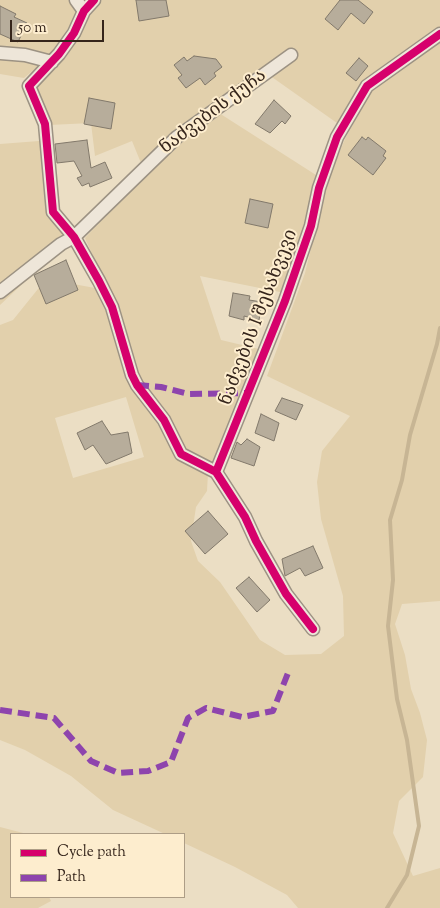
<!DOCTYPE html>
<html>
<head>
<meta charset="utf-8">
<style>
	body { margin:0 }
	#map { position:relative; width:440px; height:908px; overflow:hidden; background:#ebdec4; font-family:"Sorts Mill Goudy",serif }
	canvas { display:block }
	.legend { position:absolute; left:10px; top:833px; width:175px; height:65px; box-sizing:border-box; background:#fdedce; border:1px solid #ad9d86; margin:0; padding:6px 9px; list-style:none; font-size:15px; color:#35251b }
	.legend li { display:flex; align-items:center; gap:10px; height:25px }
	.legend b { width:25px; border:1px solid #ad9d86 }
	.scale { position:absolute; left:10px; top:20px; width:94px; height:22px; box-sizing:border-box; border:2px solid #35251b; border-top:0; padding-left:6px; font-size:15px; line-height:18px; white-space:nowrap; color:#35251b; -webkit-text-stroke:4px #fdedce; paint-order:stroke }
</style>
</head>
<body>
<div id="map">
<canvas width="440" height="908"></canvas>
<ul class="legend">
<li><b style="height:6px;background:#d6006c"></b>Cycle path</li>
<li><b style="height:6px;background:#8e44ad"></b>Path</li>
</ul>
<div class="scale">50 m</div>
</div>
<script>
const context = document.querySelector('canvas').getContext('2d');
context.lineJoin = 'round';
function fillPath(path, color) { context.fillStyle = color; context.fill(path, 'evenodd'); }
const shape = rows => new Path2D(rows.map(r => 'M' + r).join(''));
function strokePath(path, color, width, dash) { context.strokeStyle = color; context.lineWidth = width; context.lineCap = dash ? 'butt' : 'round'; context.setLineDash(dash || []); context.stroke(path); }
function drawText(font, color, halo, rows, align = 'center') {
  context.font = font + ' "Sorts Mill Goudy","Noto Serif Georgian",serif'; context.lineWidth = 4; context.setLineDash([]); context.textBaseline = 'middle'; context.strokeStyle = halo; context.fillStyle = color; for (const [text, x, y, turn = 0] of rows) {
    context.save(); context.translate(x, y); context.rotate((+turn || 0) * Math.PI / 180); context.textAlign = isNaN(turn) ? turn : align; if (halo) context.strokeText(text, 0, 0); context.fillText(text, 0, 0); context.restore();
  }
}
const green = shape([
	[0,0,71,0,79,10,52,55,24,78,0,74],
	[102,0,440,0,440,27,425,41,359,87,337,123,269,75,295,56,292,48,171,137,141,163,132,141,95,156,91,123,49,125,35,88],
	[440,42,440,601,402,604,395,624,405,655,411,689,420,713,427,740,423,777,399,801,393,833,413,876,440,868,440,908,298,908,287,895,235,867,184,843,184,834,165,834,113,810,71,776,25,750,0,740,0,325,13,320,46,279,95,288,108,309,134,387,147,410,162,424,179,458,208,473,207,491,196,507,193,527,191,541,198,561,220,582,260,640,285,655,321,654,344,636,343,596,321,519,317,482,322,451,350,416,267,376,305,273,328,180,345,139,371,91],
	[126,397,144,457,73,478,55,418],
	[219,113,316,175,314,195,288,274,285,293,200,276,221,340,259,349,211,466,182,449,136,377,116,308,85,238,147,171,182,138],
	[39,141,43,152,47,217,68,232,65,244,0,305,0,144],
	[0,827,27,834,11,834,11,897,49,897,51,901,38,908,0,908]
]);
const stream = shape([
	[387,908,407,875,419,826,407,740,397,699,388,626,393,580,390,520,402,480,410,435,437,344,440,328]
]);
const building = shape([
	[136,0,166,0,169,16,139,21,136,0],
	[340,0,358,0,373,12,364,24,351,13,338,30,325,19,340,0],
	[0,6,16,14,14,17,27,23,18,42,0,34,0,6],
	[194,56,216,59,222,67,214,73,216,76,205,85,200,78,186,88,178,78,182,75,174,65,184,57,187,61,194,56],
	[359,58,368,66,356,81,346,73,359,58],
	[89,98,115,103,111,129,84,124,89,98],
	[274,100,291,116,285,124,282,121,270,133,255,124,274,100],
	[362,137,366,140,368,137,386,151,383,156,386,158,373,175,348,155,362,137],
	[87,140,91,168,105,162,112,178,90,187,89,183,82,186,77,178,82,176,74,161,57,163,55,144,87,140],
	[250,199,273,204,268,228,245,223,250,199],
	[66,260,78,290,46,304,34,275,66,260],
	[233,293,250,296,249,300,262,302,259,320,244,316,244,320,229,316,233,293],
	[282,398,303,405,296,420,275,411,282,398],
	[261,414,279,423,274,441,255,433,261,414],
	[102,421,111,435,128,432,132,453,106,464,93,445,85,450,77,433,102,421],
	[247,439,260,447,254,466,231,458,237,442,241,445,247,439],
	[208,511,228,534,205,554,185,531,208,511],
	[313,546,323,568,305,576,300,568,285,576,282,559,313,546],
	[249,577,270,600,257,612,236,588,249,577]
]);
const minor = shape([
	[76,0,84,11],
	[94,0,84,11,74,33,59,54,29,86,45,124,53,212,74,237,99,281,112,307,132,375,137,385,164,420,181,454,216,472],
	[0,53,25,55,52,62],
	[0,292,61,244,74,237,177,137,291,55],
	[313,629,286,594,256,541,245,517,216,472,285,301,311,226,319,188,337,137,367,86,440,34]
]);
const quiet = shape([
	[137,385,161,387,189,394,248,393],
	[0,710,54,718,91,761,118,773,148,771,171,762,188,718,206,708,242,717,273,711,288,673]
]);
const cycleway = shape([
	[94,0,84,11,74,33,59,54,29,86,45,124,53,212,74,237,99,281,112,307,132,375,137,385,164,420,181,454,216,472],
	[313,629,286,594,256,541,245,517,216,472,285,301,311,226,319,188,337,137,367,86,440,34]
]);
const streetNames = [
	["ნაძვების ქუჩა",214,113,-37],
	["ნაძვების I შესახვევი",260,318,-69]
];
fillPath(green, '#e2d0ac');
strokePath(stream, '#c7b594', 4);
fillPath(building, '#b7ad9b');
strokePath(building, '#82796b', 1);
strokePath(minor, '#9c9283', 15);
strokePath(minor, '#eee6d9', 12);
strokePath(quiet, '#8e44ad', 6, [12, 6]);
strokePath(cycleway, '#d6006c', 8);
drawText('18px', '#35251b', '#fdedce', streetNames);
</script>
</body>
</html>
